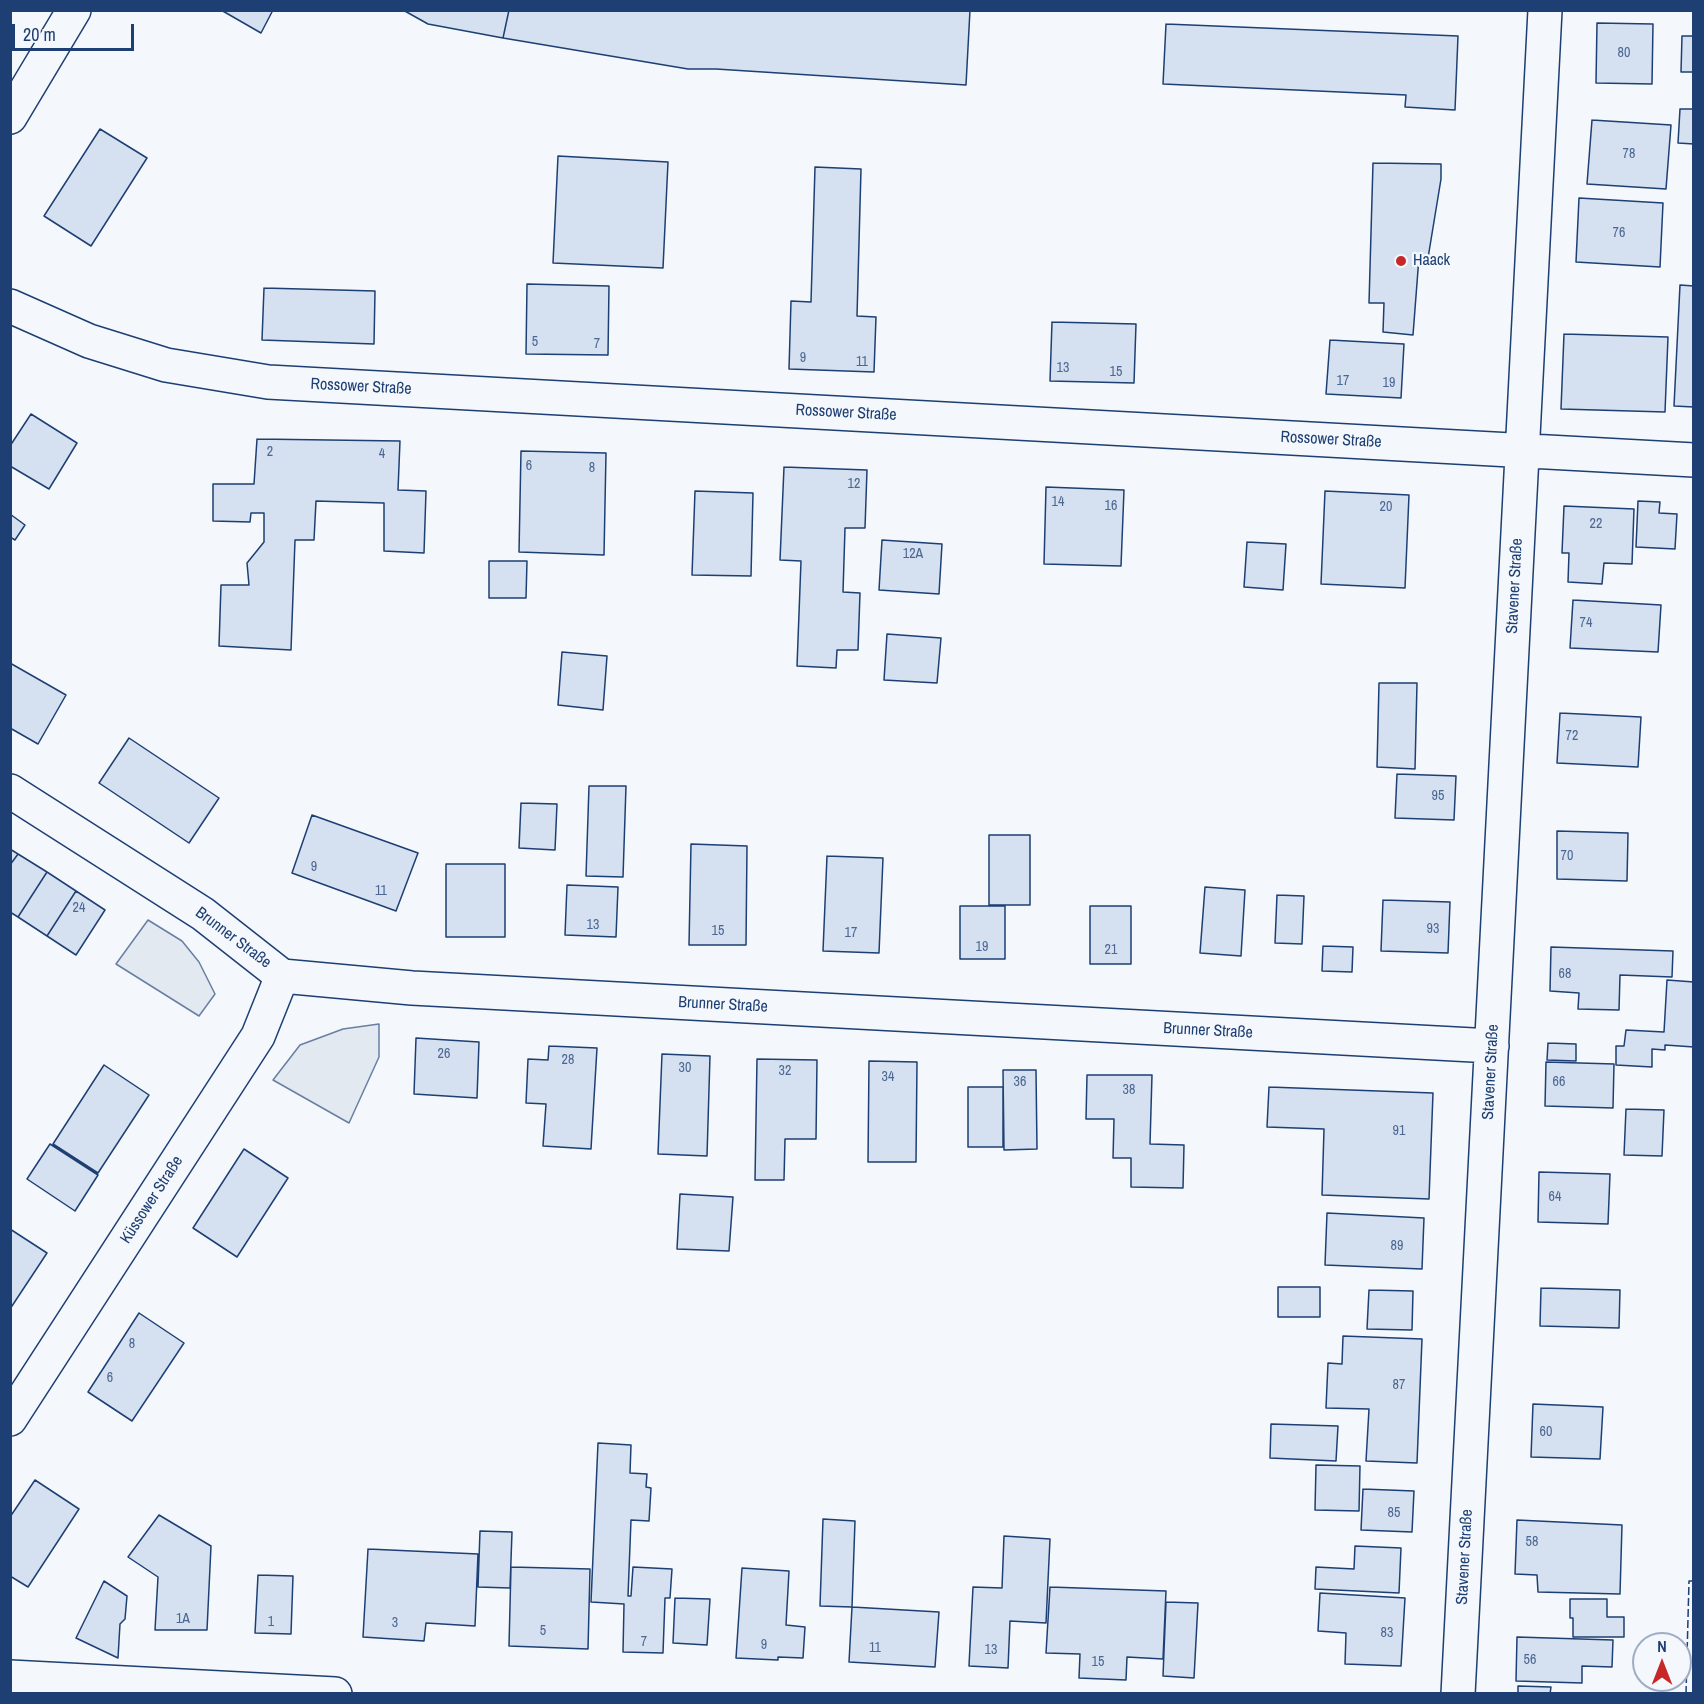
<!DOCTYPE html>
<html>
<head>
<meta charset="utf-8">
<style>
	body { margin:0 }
	#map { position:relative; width:1704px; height:1704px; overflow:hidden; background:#f4f7fb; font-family:"Archivo Narrow",sans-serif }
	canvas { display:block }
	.frame { position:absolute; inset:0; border:12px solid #1d3f73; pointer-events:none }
	.north { position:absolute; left:1632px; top:1632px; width:60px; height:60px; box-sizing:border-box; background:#f4f7fb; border:2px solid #9eadc5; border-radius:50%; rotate:0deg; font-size:16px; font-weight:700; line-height:24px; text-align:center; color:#1d3f73 }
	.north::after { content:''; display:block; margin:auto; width:21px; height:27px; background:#c62828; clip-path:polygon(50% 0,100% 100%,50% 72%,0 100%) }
	.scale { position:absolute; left:12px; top:24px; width:122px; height:27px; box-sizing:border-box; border:3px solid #1d3f73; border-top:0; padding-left:8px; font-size:18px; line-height:21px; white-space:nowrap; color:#1d3f73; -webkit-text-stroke:4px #f4f7fb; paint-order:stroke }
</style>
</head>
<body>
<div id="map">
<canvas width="1704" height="1704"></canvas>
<div class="frame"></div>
<div class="north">N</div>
<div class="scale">20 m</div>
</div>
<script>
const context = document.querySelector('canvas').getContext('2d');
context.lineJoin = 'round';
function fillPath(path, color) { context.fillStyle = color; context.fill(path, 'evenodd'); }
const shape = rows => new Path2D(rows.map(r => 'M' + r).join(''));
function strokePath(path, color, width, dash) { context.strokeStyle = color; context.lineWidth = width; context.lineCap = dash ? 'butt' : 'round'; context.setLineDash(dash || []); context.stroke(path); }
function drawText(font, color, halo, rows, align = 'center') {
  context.font = font + ' "Archivo Narrow",sans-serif'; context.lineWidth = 4.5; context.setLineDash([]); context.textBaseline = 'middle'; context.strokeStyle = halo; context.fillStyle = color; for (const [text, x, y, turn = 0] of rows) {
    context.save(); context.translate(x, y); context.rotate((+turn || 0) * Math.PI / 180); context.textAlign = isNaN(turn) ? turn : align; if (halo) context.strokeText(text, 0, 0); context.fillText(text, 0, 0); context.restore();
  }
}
const green = shape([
	[148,920,182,941,199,962,215,994,199,1016,116,964,148,920],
	[379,1024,379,1057,349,1123,273,1080,300,1045,343,1029,379,1024]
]);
const building = shape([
	[221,10,273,10,261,33,221,10],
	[403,10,509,10,503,38,428,24,403,10],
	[509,10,970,10,966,85,716,69,688,69,503,38,509,10],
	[1597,23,1653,24,1652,84,1596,83,1597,23],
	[1166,24,1458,36,1455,110,1405,107,1406,95,1163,84,1166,24],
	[1682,36,1694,36,1694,72,1681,72,1682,36],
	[1680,109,1694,109,1694,144,1678,143,1680,109],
	[1592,120,1671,125,1666,189,1587,184,1592,120],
	[100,129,147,158,91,246,44,216,100,129],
	[558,156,668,162,663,268,553,263,558,156],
	[1373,163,1441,164,1441,179,1428,258,1419,257,1413,335,1383,332,1384,303,1369,303,1373,163],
	[815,167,861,169,857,316,876,317,874,372,789,369,791,301,811,302,815,167],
	[1579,198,1663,203,1660,267,1576,262,1579,198],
	[527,284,609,286,608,355,526,354,527,284],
	[1680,285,1694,286,1694,407,1674,406,1680,285],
	[264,288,375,291,374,344,262,340,264,288],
	[1052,322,1136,324,1134,383,1050,381,1052,322],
	[1564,334,1668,337,1665,412,1561,409,1564,334],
	[1330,340,1404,344,1401,398,1326,394,1330,340],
	[31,414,77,443,49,489,10,466,10,446,31,414],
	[257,439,400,441,398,490,426,491,424,553,384,551,384,503,316,501,314,540,295,540,291,650,219,646,221,585,249,585,247,563,264,542,264,513,251,513,250,522,213,521,213,484,254,484,257,439],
	[521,451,606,453,604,555,519,552,521,451],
	[784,467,867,470,865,528,845,528,843,592,860,593,858,650,837,650,836,668,797,666,801,561,780,560,784,467],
	[1046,487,1124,490,1121,566,1044,564,1046,487],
	[695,491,753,493,751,576,692,575,695,491],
	[1325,491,1409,495,1405,588,1321,584,1325,491],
	[1638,501,1660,502,1659,513,1677,514,1675,549,1636,547,1638,501],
	[1564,506,1634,509,1632,564,1604,563,1602,584,1568,582,1569,553,1562,553,1564,506],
	[10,514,25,525,15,540,10,537,10,514],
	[882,540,942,544,939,594,879,590,882,540],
	[1247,542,1286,544,1283,590,1244,587,1247,542],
	[489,561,527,561,526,598,489,598,489,561],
	[1573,600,1661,605,1658,652,1570,648,1573,600],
	[887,634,941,638,937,683,884,680,887,634],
	[562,652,607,656,603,710,558,705,562,652],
	[10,663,66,695,38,744,10,728,10,663],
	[1379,683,1417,683,1415,769,1377,767,1379,683],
	[1560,713,1641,717,1638,767,1557,763,1560,713],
	[129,738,219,798,189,843,99,783,129,738],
	[1397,774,1456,776,1454,820,1395,818,1397,774],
	[589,786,626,786,623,877,586,876,589,786],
	[521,803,557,804,555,850,519,848,521,803],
	[312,815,418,853,396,911,292,873,312,815],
	[1557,831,1628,833,1627,881,1557,879,1557,831],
	[989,835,1030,835,1030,905,989,905,989,835],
	[691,844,747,846,746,945,689,945,691,844],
	[10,849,18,854,10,865,10,849],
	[18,854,47,872,18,917,10,912,10,865,18,854],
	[827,856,883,858,879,953,823,951,827,856],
	[446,864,505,864,505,937,446,937,446,864],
	[47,872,76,891,47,936,18,917,47,872],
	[567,885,618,887,616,937,565,935,567,885],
	[1205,887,1245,890,1241,956,1200,953,1205,887],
	[76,891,105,910,76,955,47,936,76,891],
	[1277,895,1304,896,1302,944,1275,943,1277,895],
	[1383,900,1450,902,1448,953,1381,951,1383,900],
	[960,906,1005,906,1005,959,960,959,960,906],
	[1090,906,1131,906,1131,964,1090,964,1090,906],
	[1323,946,1353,947,1352,972,1322,971,1323,946],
	[1551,947,1673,951,1672,977,1620,975,1619,1010,1578,1009,1579,993,1550,991,1551,947],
	[1667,980,1694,982,1694,1047,1665,1045,1665,1050,1652,1049,1652,1067,1616,1065,1616,1046,1624,1046,1626,1030,1664,1032,1667,980],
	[416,1038,479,1042,477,1098,414,1094,416,1038],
	[1548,1043,1576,1044,1576,1061,1547,1060,1548,1043],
	[549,1046,597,1048,591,1149,543,1146,546,1104,526,1103,528,1059,548,1060,549,1046],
	[662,1054,710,1056,707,1156,658,1154,662,1054],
	[757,1059,817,1060,816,1139,785,1139,784,1180,755,1180,757,1059],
	[869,1061,917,1062,916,1162,868,1162,869,1061],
	[1546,1062,1614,1064,1613,1108,1545,1106,1546,1062],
	[104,1065,149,1095,98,1173,53,1144,104,1065],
	[1003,1070,1036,1070,1037,1149,1004,1150,1003,1070],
	[1087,1075,1152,1075,1150,1144,1184,1145,1183,1188,1131,1187,1131,1158,1113,1158,1114,1119,1086,1119,1087,1075],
	[968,1087,1003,1087,1003,1147,968,1147,968,1087],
	[1269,1087,1433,1093,1429,1199,1322,1195,1324,1129,1267,1127,1269,1087],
	[1626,1109,1664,1110,1662,1156,1624,1155,1626,1109],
	[50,1144,98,1175,75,1211,27,1179,50,1144],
	[244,1149,288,1178,237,1257,193,1228,244,1149],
	[1539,1172,1610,1174,1608,1224,1538,1222,1539,1172],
	[680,1194,733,1197,729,1251,677,1249,680,1194],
	[1327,1213,1424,1218,1422,1269,1325,1265,1327,1213],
	[10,1229,47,1253,10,1309,10,1229],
	[1278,1287,1320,1287,1320,1317,1278,1317,1278,1287],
	[1541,1288,1620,1290,1619,1328,1540,1326,1541,1288],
	[1369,1290,1413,1291,1412,1330,1367,1329,1369,1290],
	[139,1313,184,1343,132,1421,88,1392,139,1313],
	[1343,1336,1422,1339,1417,1463,1366,1461,1369,1409,1326,1408,1328,1363,1342,1364,1343,1336],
	[1533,1404,1603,1407,1600,1459,1531,1457,1533,1404],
	[1271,1424,1338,1426,1336,1461,1270,1458,1271,1424],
	[598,1443,631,1445,630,1473,647,1474,646,1487,651,1488,649,1521,631,1520,628,1596,631,1596,633,1567,672,1569,670,1598,665,1598,663,1653,623,1652,624,1604,591,1602,598,1443],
	[1316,1465,1360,1466,1359,1511,1315,1510,1316,1465],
	[35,1480,79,1509,28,1587,10,1576,10,1517,35,1480],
	[1363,1489,1414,1491,1412,1532,1361,1530,1363,1489],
	[159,1515,211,1546,207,1630,155,1630,158,1577,128,1557,159,1515],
	[823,1519,855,1521,852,1607,820,1606,823,1519],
	[1517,1520,1622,1525,1620,1594,1538,1592,1537,1575,1515,1574,1517,1520],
	[480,1531,512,1532,510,1588,478,1587,480,1531],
	[1004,1536,1050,1539,1046,1623,1010,1621,1008,1668,969,1666,973,1587,1002,1588,1004,1536],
	[1355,1546,1401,1548,1399,1593,1315,1589,1316,1567,1354,1569,1355,1546],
	[368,1549,478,1554,475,1626,426,1623,424,1641,363,1637,368,1549],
	[511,1567,590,1569,588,1649,509,1646,511,1567],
	[742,1568,789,1571,786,1625,805,1627,803,1658,778,1657,778,1660,736,1658,742,1568],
	[258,1575,293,1576,291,1634,255,1633,258,1575],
	[104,1581,127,1596,125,1619,120,1624,118,1658,76,1638,104,1581],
	[1050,1587,1166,1591,1163,1659,1127,1657,1126,1680,1079,1678,1080,1654,1046,1653,1050,1587],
	[1320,1593,1405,1598,1401,1666,1345,1664,1346,1633,1318,1631,1320,1593],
	[675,1598,710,1599,707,1645,673,1643,675,1598],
	[1570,1599,1607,1599,1607,1617,1624,1617,1624,1637,1573,1637,1573,1618,1570,1618,1570,1599],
	[1166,1602,1198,1603,1194,1678,1163,1676,1166,1602],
	[852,1607,939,1612,935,1667,849,1662,852,1607],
	[1517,1637,1613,1640,1612,1667,1582,1666,1582,1683,1516,1681,1517,1637],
	[1518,1686,1551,1687,1550,1694,1518,1694,1518,1686]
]);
const minor = shape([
	[10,306,89,341,166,365,268,382,1694,460],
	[10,791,203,914,282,976,412,988,1492,1046],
	[10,1419,258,1036,282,976],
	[10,1677,335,1694],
	[1458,1694,1545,10]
]);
const secondary = shape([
	[10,117,74,10]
]);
const fence = shape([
	[1686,1694,1689,1581,1694,1581]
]);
const markers = [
	[1401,261,6,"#c62828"]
];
const numberNames = [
	["80",1624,53],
	["78",1629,154],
	["76",1619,233],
	["5",535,342],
	["7",597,344],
	["9",803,358],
	["11",862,362],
	["13",1063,368],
	["15",1116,372],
	["17",1343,381],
	["19",1389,383],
	["2",270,452],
	["4",382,454],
	["6",529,466],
	["8",592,468],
	["12",854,484],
	["14",1058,502],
	["16",1111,506],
	["20",1386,507],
	["22",1596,524],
	["12A",913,554],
	["74",1586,623],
	["72",1572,736],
	["95",1438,796],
	["70",1567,856],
	["9",314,867],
	["11",381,891],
	["24",79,908],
	["13",593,925],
	["93",1433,929],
	["15",718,931],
	["17",851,933],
	["19",982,947],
	["21",1111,950],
	["68",1565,974],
	["26",444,1054],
	["28",568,1060],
	["30",685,1068],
	["32",785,1071],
	["34",888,1077],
	["36",1020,1082],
	["66",1559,1082],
	["38",1129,1090],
	["91",1399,1131],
	["64",1555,1197],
	["89",1397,1246],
	["8",132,1344],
	["6",110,1378],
	["87",1399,1385],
	["60",1546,1432],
	["85",1394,1513],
	["58",1532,1542],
	["1A",183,1619],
	["1",271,1622],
	["3",395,1623],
	["5",543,1631],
	["83",1387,1633],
	["7",644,1642],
	["9",764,1645],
	["11",875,1648],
	["13",991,1650],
	["56",1530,1660],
	["15",1098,1662]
];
const poiNames = [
	["Haack",1413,261]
];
const streetNames = [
	["Rossower Straße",361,387,3],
	["Rossower Straße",846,413,3],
	["Rossower Straße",1331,440,3],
	["Stavener Straße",1515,586,-87],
	["Brunner Straße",233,938,37],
	["Brunner Straße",723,1005,3],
	["Brunner Straße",1208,1031,3],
	["Stavener Straße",1491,1072,-87],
	["Küssower Straße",152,1200,-57],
	["Stavener Straße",1465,1557,-87]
];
fillPath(green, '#e3e9f0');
strokePath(green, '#687fa3', 1.5);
fillPath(building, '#d5e0f0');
strokePath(building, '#1d3f73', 1.5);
strokePath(minor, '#1d3f73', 36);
strokePath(secondary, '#1d3f73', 36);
strokePath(minor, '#f4f7fb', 33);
strokePath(secondary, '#f4f7fb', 33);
strokePath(fence, '#1d3f73', 1.5, [8, 3]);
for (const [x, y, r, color] of markers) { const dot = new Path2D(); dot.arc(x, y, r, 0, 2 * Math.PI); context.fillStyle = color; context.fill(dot); strokePath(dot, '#f4f7fb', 2); }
drawText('14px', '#4b6792', null, numberNames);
drawText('16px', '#1d3f73', '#f4f7fb', poiNames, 'left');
drawText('16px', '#1d3f73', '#f4f7fb', streetNames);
</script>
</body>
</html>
